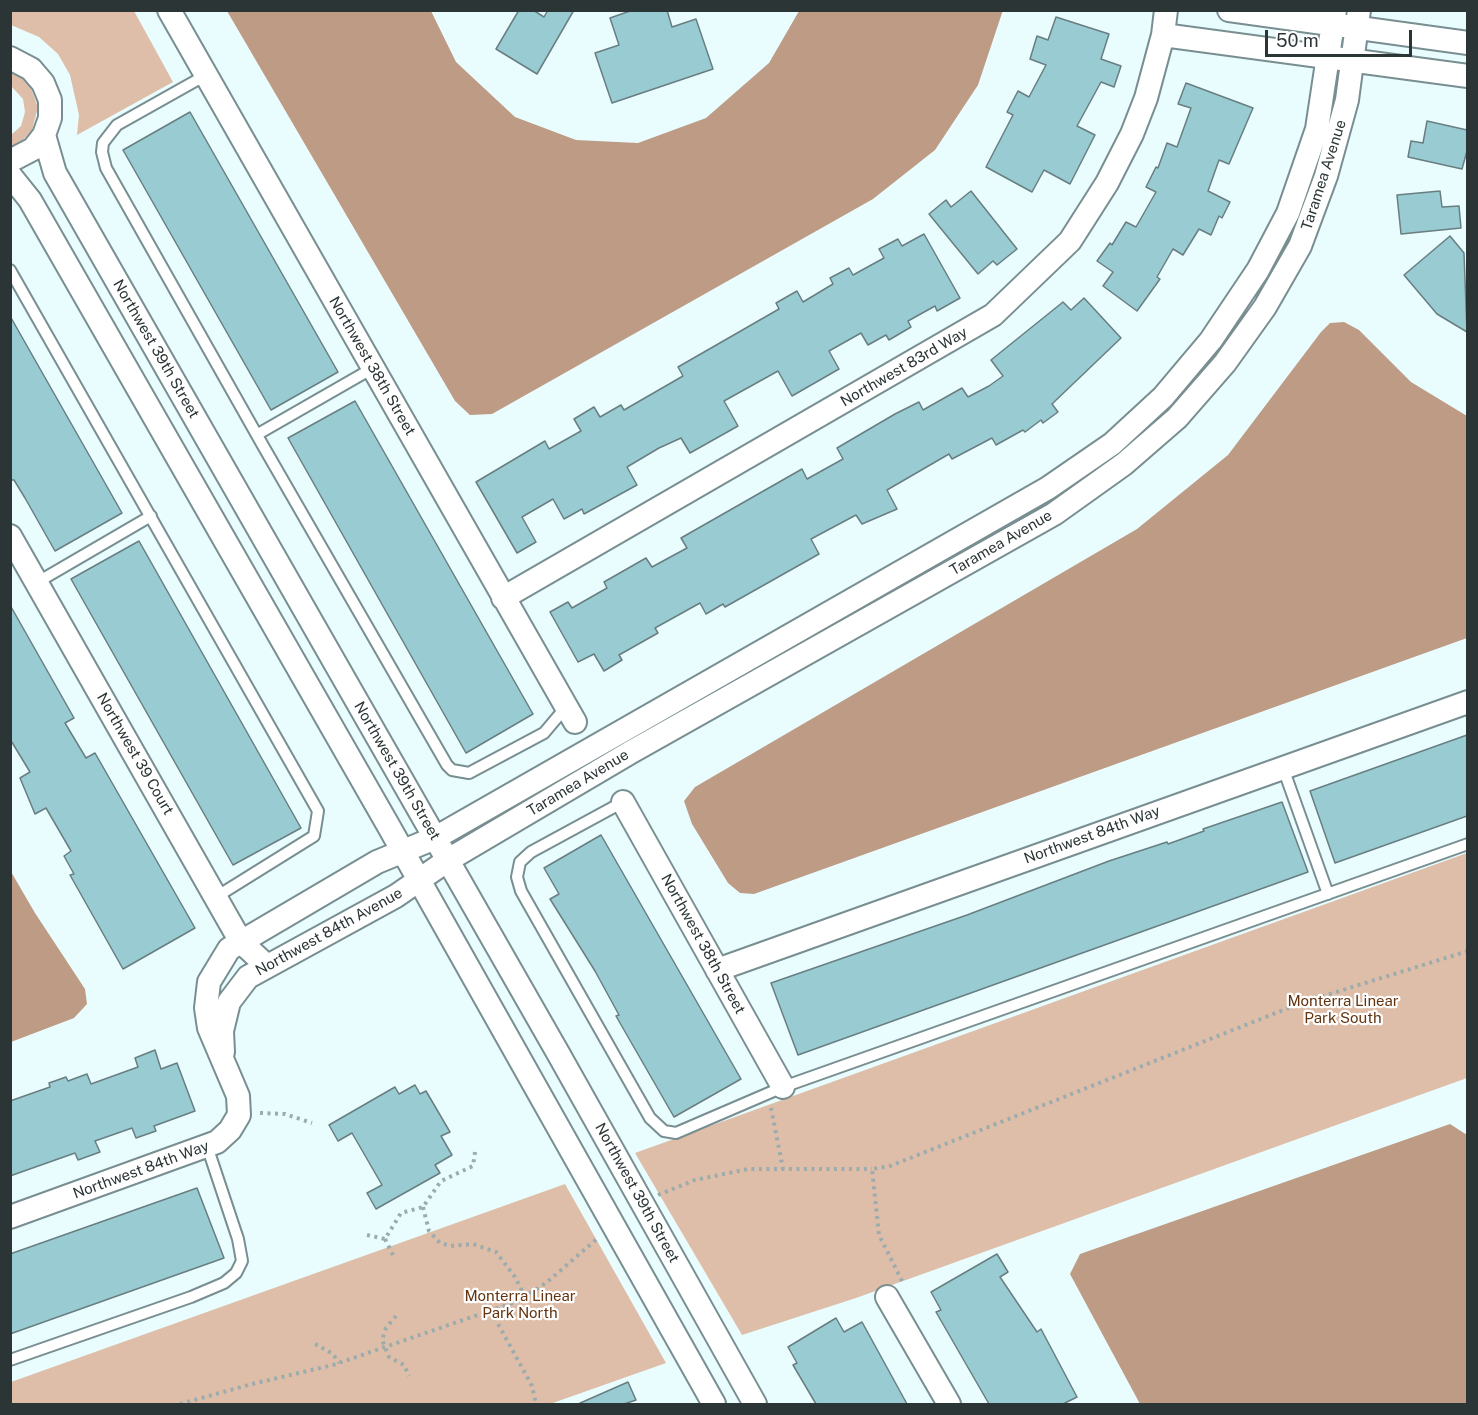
<!DOCTYPE html>
<html>
<head>
<meta charset="utf-8">
<style>
	body { margin:0 }
	#map { position:relative; width:1478px; height:1415px; overflow:hidden; background:#e9fdff; font-family:"Public Sans",sans-serif }
	canvas { display:block }
	.frame { position:absolute; inset:0; border:12px solid #2c3536; pointer-events:none }
	.scale { position:absolute; left:1265px; top:30px; width:147px; height:27px; box-sizing:border-box; border:3px solid #2c3536; border-top:0; padding-left:8px; font-size:18px; line-height:21px; white-space:nowrap; color:#2c3536; -webkit-text-stroke:4px #fff; paint-order:stroke }
</style>
</head>
<body>
<div id="map">
<canvas width="1478" height="1415"></canvas>
<div class="frame"></div>
<div class="scale">50 m</div>
</div>
<script>
const context = document.querySelector('canvas').getContext('2d');
context.lineJoin = 'round';
function fillPath(path, color) { context.fillStyle = color; context.fill(path, 'evenodd'); }
const shape = rows => new Path2D(rows.map(r => 'M' + r).join(''));
function strokePath(path, color, width, dash) { context.strokeStyle = color; context.lineWidth = width; context.lineCap = dash ? 'butt' : 'round'; context.setLineDash(dash || []); context.stroke(path); }
function drawText(font, color, halo, rows, align = 'center') {
  context.font = font + ' "Public Sans",sans-serif'; context.lineWidth = 4.5; context.setLineDash([]); context.textBaseline = 'middle'; context.strokeStyle = halo; context.fillStyle = color; for (const [text, x, y, turn = 0] of rows) {
    context.save(); context.translate(x, y); context.rotate((+turn || 0) * Math.PI / 180); context.textAlign = isNaN(turn) ? turn : align; if (halo) context.strokeText(text, 0, 0); context.fillText(text, 0, 0); context.restore();
  }
}
const green = shape([
	[13,11,134,11,173,82,77,135,79,115,70,75,58,54,39,37,11,25,11,12],
	[11,70,29,83,38,107,32,130,21,142,11,148,11,135,21,126,25,112,23,99,11,86],
	[1467,853,1467,1078,856,1298,742,1335,635,1153],
	[565,1184,666,1363,550,1404,11,1404,11,1382]
]);
const water = shape([
	[1003,10,978,85,935,150,873,199,492,414,470,415,455,401,227,11,431,11,456,62,515,117,576,140,638,143,706,118,769,63,799,11],
	[1344,322,1359,330,1411,382,1467,416,1467,638,754,894,740,893,728,883,692,824,684,801,695,787,1137,529,1228,455,1321,332,1330,323],
	[10,870,35,913,85,989,87,1004,74,1018,11,1042],
	[1450,1124,1467,1135,1467,1404,1140,1404,1070,1274,1080,1254]
]);
const building = shape([
	[519,10,533,10,544,17,548,10,574,10,537,74,496,49,519,10],
	[633,10,667,10,672,27,696,19,713,69,612,103,595,53,619,45,610,18,633,10],
	[1056,17,1109,34,1101,59,1121,66,1114,87,1101,82,1077,126,1095,135,1070,184,1044,170,1032,192,986,167,1013,115,1007,112,1018,91,1029,97,1046,65,1030,59,1037,36,1048,40,1056,17],
	[1186,83,1253,108,1229,164,1219,160,1208,191,1230,202,1222,218,1219,216,1211,235,1199,229,1183,255,1173,249,1157,277,1160,279,1137,311,1103,286,1113,272,1097,261,1110,243,1112,245,1126,222,1136,227,1156,192,1146,187,1156,167,1158,168,1167,143,1177,147,1191,108,1178,104,1186,83],
	[190,112,338,372,271,410,123,150,190,112],
	[1427,121,1467,130,1467,151,1462,169,1408,157,1411,141,1423,143,1427,121],
	[971,191,1017,249,997,265,993,261,978,274,929,214,946,200,951,207,971,191],
	[1440,191,1442,207,1459,206,1461,228,1401,234,1397,195,1440,191],
	[924,234,960,298,937,311,935,306,908,321,911,327,889,340,886,335,868,345,861,333,829,351,839,369,792,396,778,371,724,401,738,426,690,453,681,438,659,448,627,467,637,485,584,514,582,509,564,519,553,499,522,517,536,542,517,553,476,482,545,441,549,449,581,431,574,419,594,407,600,417,621,405,624,410,683,376,678,367,779,309,776,303,797,291,803,302,833,284,830,278,849,268,853,275,884,258,879,249,898,239,902,246,924,234],
	[1450,236,1464,253,1467,332,1437,314,1404,275,1450,236],
	[1084,298,1121,338,1052,404,1058,412,1043,423,1041,420,1025,432,1023,430,996,445,992,438,952,459,949,454,887,490,897,509,862,524,856,515,811,539,819,554,725,607,723,604,706,614,700,603,655,628,658,633,619,655,622,660,604,671,594,654,578,662,550,612,568,602,572,608,607,588,604,582,646,558,652,567,687,548,681,538,802,469,807,479,843,459,837,448,895,414,919,402,923,410,962,388,968,397,989,386,1003,376,991,360,1063,302,1071,310,1084,298],
	[10,316,122,513,55,551,25,498,14,480,10,480,10,316],
	[355,401,533,714,466,753,288,438,355,401],
	[139,541,301,828,233,865,71,579,139,541],
	[10,605,74,718,65,723,86,758,95,753,195,928,123,969,70,875,74,874,64,856,71,851,46,808,35,814,20,778,30,772,10,739,10,605],
	[1467,735,1467,816,1335,863,1310,791,1467,735],
	[1282,802,1308,872,798,1055,771,983,967,915,1109,861,1167,842,1168,844,1204,831,1203,829,1282,802],
	[601,835,741,1079,674,1117,616,1016,619,1015,595,971,550,899,559,894,544,868,601,835],
	[155,1050,161,1069,177,1063,195,1111,154,1126,156,1131,136,1138,132,1128,95,1141,100,1152,78,1160,75,1153,10,1176,10,1101,50,1087,49,1083,66,1077,68,1081,87,1074,91,1084,138,1067,135,1058,155,1050],
	[415,1085,420,1094,426,1091,450,1132,441,1136,452,1155,435,1165,440,1173,376,1209,367,1193,382,1185,352,1133,338,1141,329,1125,395,1087,399,1094,415,1085],
	[197,1188,224,1258,10,1334,10,1254,197,1188],
	[997,1254,1008,1272,1000,1277,1037,1332,1041,1329,1077,1397,1063,1404,989,1404,936,1312,941,1310,931,1292,997,1254],
	[836,1318,844,1332,862,1322,907,1404,816,1404,793,1365,797,1363,788,1347,836,1318],
	[628,1382,636,1400,624,1404,578,1404,628,1382]
]);
const path = shape([
	[771,1108,783,1169],
	[260,1113,285,1114,312,1123],
	[658,1195,695,1180,748,1169,872,1169],
	[423,1207,429,1231,440,1243,451,1246,473,1244,496,1252,515,1277,525,1297],
	[367,1235,385,1239,401,1213,423,1207,441,1181,473,1166,475,1152],
	[385,1239,394,1257],
	[902,1281,879,1235,872,1169,890,1166,1301,1003,1468,951],
	[491,1311,532,1386,536,1404],
	[396,1316,386,1328,382,1340,389,1357,404,1365,409,1376],
	[315,1344,333,1354,339,1363],
	[180,1404,252,1384,333,1365,518,1301,546,1283,598,1238]
]);
const service = shape([
	[206,75,117,125,103,143,102,152,106,168,262,444,447,765,452,770,469,773,544,733,566,707],
	[10,270,318,811,314,836,216,897],
	[258,434,373,368],
	[36,583,151,516],
	[1283,768,1328,894],
	[623,802,531,852,520,862,517,877,521,891,650,1118,664,1131,676,1133,783,1087,1468,844],
	[10,1360,191,1297,224,1283,236,1273,242,1261,238,1239,207,1146]
]);
const minor = shape([
	[169,10,575,722],
	[1229,10,1468,43],
	[1163,35,1468,76],
	[10,58,31,69,43,83,50,100,50,118,44,135,33,149,10,161],
	[44,135,55,173,558,1053,755,1404],
	[10,175,30,200,388,825,714,1404],
	[10,536,241,942,267,966],
	[503,598,993,315,1070,241,1107,183,1132,134,1146,98,1163,35,1166,10],
	[623,802,783,1087],
	[717,970,1468,702],
	[223,1052,222,1031,229,1002,248,977,396,896,448,860,631,752,1054,514,1124,464,1177,418,1225,363,1265,307,1300,246,1326,176,1347,100,1359,10],
	[10,1217,217,1142,230,1130,239,1115,238,1096,209,1028,206,1008,209,982,229,949,377,862,435,838,1048,488,1112,444,1163,397,1211,340,1258,270,1288,213,1317,129,1335,10],
	[887,1297,949,1404]
]);
const streetNames = [
	["Taramea Avenue",1324,175,-72],
	["Northwest 39th Street",156,349,60],
	["Northwest 38th Street",372,366,60],
	["Northwest 83rd Way",904,367,-30],
	["Taramea Avenue",1001,543,-30],
	["Northwest 39 Court",135,754,60],
	["Northwest 39th Street",397,771,60],
	["Taramea Avenue",578,783,-31],
	["Northwest 84th Way",1092,835,-20],
	["Northwest 84th Avenue",329,932,-29],
	["Northwest 38th Street",703,944,61],
	["Northwest 84th Way",141,1170,-20],
	["Northwest 39th Street",637,1193,61]
];
const parkNames = [
	["Monterra Linear",1343,1001],
	["Park South",1343,1018],
	["Monterra Linear",520,1296],
	["Park North",520,1313]
];
fillPath(green, '#debea9');
fillPath(water, '#be9b85');
fillPath(building, '#99cbd2');
strokePath(building, '#687e80', 1.5);
strokePath(service, '#788e90', 14);
strokePath(minor, '#788e90', 26);
strokePath(path, '#9cacad', 4, [3, 4.5]);
strokePath(service, '#fff', 10);
strokePath(minor, '#fff', 22);
drawText('15px', '#2c3536', '#fff', streetNames);
drawText('15px', '#63340f', '#fff', parkNames);
</script>
</body>
</html>
